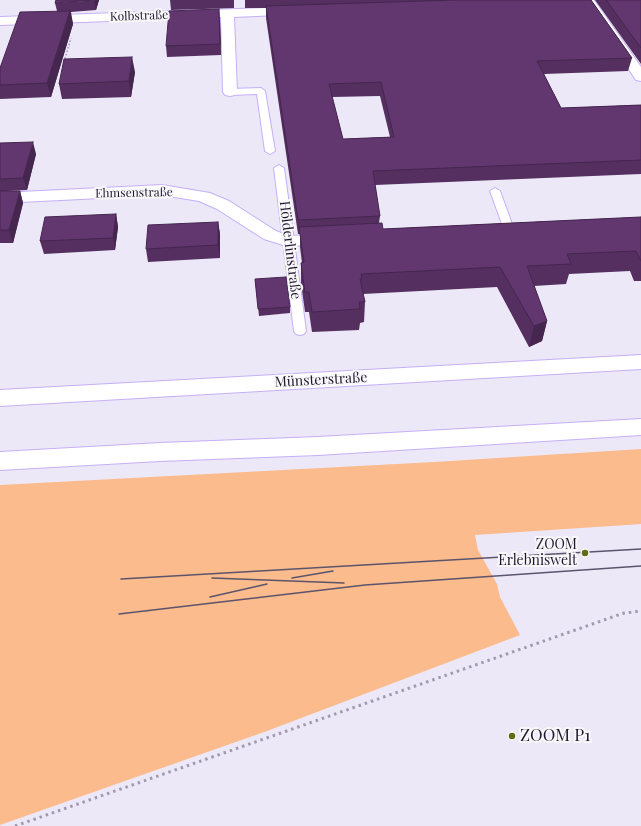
<!DOCTYPE html>
<html>
<head>
<meta charset="utf-8">
<style>
	body { margin:0 }
	canvas { display:block; background:#ece8f8 }
</style>
</head>
<body>
<canvas width="641" height="826"></canvas>
<script>
const context = document.querySelector('canvas').getContext('2d');
context.lineJoin = 'round';
function fillPath(path, color) { context.fillStyle = color; context.fill(path, 'evenodd'); }
const shape = rows => new Path2D(rows.map(r => 'M' + r).join(''));
function strokePath(path, color, width, dash) { context.strokeStyle = color; context.lineWidth = width; context.lineCap = dash ? 'butt' : 'round'; context.setLineDash(dash || []); context.stroke(path); }
function drawText(font, color, halo, rows, align = 'center') {
  context.font = font + ' "Playfair Display",serif'; context.lineWidth = 4; context.setLineDash([]); context.textBaseline = 'middle'; context.strokeStyle = halo; context.fillStyle = color; for (const [text, x, y, turn = 0] of rows) {
    context.save(); context.translate(x, y); context.rotate((+turn || 0) * Math.PI / 180); context.textAlign = isNaN(turn) ? turn : align; if (halo) context.strokeText(text, 0, 0); context.fillText(text, 0, 0); context.restore();
  }
}
const green = shape([
	[641,449,641,524,475,535,478,550,497,584,500,597,520,635,267,731,0,825,0,485,434,462]
]);
const pathFar1 = shape([
	[64,62,71,38]
]);
const path = shape([
	[15,826,624,613,641,611]
]);
const lane = shape([
	[261,88,265,91,275,151,270,154,265,151,257,94,230,95,226,92,230,89,261,88],
	[279,165,284,168,306,331,304,334,300,335,296,334,294,331,274,168,279,165],
	[495,188,500,191,515,232,514,234,506,234,505,232,490,191,495,188]
]);
const street = shape([
	[582,0,594,0,641,67,641,81,636,80,582,0],
	[296,7,301,8,302,11,301,14,234,17,237,92,235,95,230,96,225,95,223,92,221,17,0,25,0,17,296,7],
	[162,185,210,193,229,201,276,231,284,234,289,236,329,234,335,235,338,239,335,243,329,244,289,246,283,245,264,239,217,209,199,201,162,195,0,203,0,193,162,185]
]);
const primary = shape([
	[641,355,641,369,0,406,0,390,641,355],
	[641,419,641,435,318,455,160,461,0,470,0,452,160,443,318,437,641,419]
]);
const tram = shape([
	[212,578,344,583],
	[292,578,333,571],
	[121,579,641,549],
	[210,597,267,584],
	[119,614,365,585,641,566]
]);
const wall = shape([
	[99,0,96,10,71,12,73,24,51,97,0,99,0,68,57,11,55,3],
	[170,0,234,0,234,8,171,10],
	[245,0,591,0,632,58,628,71,544,74,561,108,641,105,641,174,375,185,380,216,379,223,383,229,641,217,641,281,634,281,630,271,569,274,566,284,534,286,547,321,542,341,529,347,497,287,363,294,365,302,364,322,360,323,359,330,312,332,309,312,305,312,301,283,301,263,302,263,300,247,300,234,298,234,266,18,266,8,245,8],
	[380,96,390,137,343,139,332,97],
	[595,0,641,0,641,64],
	[220,20,221,55,167,57,166,46],
	[135,72,131,97,62,99,59,84],
	[0,143,36,154,27,190,7,191,20,191,23,203,13,243,0,243],
	[116,214,118,227,115,250,44,254,40,241],
	[218,222,220,234,220,258,148,262,146,249],
	[255,279,290,307,290,313,259,316]
]);
const shadedWall = shape([
	[94,0,99,0,96,10],
	[219,9,220,20,221,55,220,44],
	[70,11,73,24,51,97,47,83],
	[132,57,135,72,131,97,129,81],
	[33,142,36,154,27,190,23,178],
	[20,191,23,203,13,243,9,230],
	[116,214,118,227,115,250,113,238],
	[218,222,220,234,220,258,218,245],
	[547,321,542,341,529,347,534,326]
]);
const building = shape([
	[56,0,94,0,55,3,56,0],
	[455,0,591,0,632,58,537,61,561,108,641,105,641,160,373,171,380,216,298,220,266,6,455,0],
	[381,82,394,137,343,139,329,84,381,82],
	[606,0,641,0,641,48,606,0],
	[219,9,220,44,166,46,169,11,219,9],
	[70,11,47,83,0,85,0,68,20,12,70,11],
	[132,57,129,81,59,84,64,59,132,57],
	[33,142,23,178,0,179,0,143,33,142],
	[0,191,20,191,9,230,0,230,0,191],
	[116,214,113,238,40,241,45,217,116,214],
	[641,217,641,261,636,251,567,254,571,264,527,266,547,321,534,326,500,267,361,274,362,279,360,279,365,302,359,302,360,309,312,312,309,292,305,292,301,263,304,262,299,227,382,223,383,229,641,217],
	[218,222,218,245,146,249,148,225,218,222],
	[286,277,290,307,258,309,255,279,286,277]
]);
const markers = [
	[585,553,4,"#616d16"],
	[512,736,4,"#616d16"]
];
const farStreetnames = [
	["Kolbstraße",139,16,-2],
	["Ehmsenstraße",134,193,-1]
];
const streetNames = [
	["Hölderlinstraße",290,250,83],
	["Münsterstraße",321,380,-3]
];
const poiNames = [
	["ZOOM",577,545],
	["Erlebniswelt",577,561]
];
const nearPoinames = [
	["ZOOM P1",520,736]
];
fillPath(green, '#fbbb8c');
strokePath(lane, '#c5aff7', 2);
strokePath(street, '#c5aff7', 2);
strokePath(primary, '#c5aff7', 2);
strokePath(pathFar1, '#9f9aae', 1.5, [1.5, 2]);
strokePath(path, '#9f9aae', 3, [2.5, 4]);
fillPath(lane, '#fff');
fillPath(street, '#fff');
fillPath(primary, '#fff');
strokePath(tram, '#5b546c', 1.5);
fillPath(wall, '#542f60');
fillPath(shadedWall, '#45264e');
fillPath(building, '#623770');
strokePath(building, '#45264e', 1);
for (const [x, y, r, color] of markers) { const dot = new Path2D(); dot.arc(x, y, r, 0, 2 * Math.PI); context.fillStyle = color; context.fill(dot); strokePath(dot, '#f8f8f8', 1.5); }
drawText('12px', '#1f1631', '#f8f8f8', farStreetnames);
drawText('14px', '#1f1631', '#f8f8f8', streetNames);
drawText('14px', '#1f1631', '#f8f8f8', poiNames, 'right');
drawText('17px', '#1f1631', '#f8f8f8', nearPoinames, 'left');
</script>
</body>
</html>
